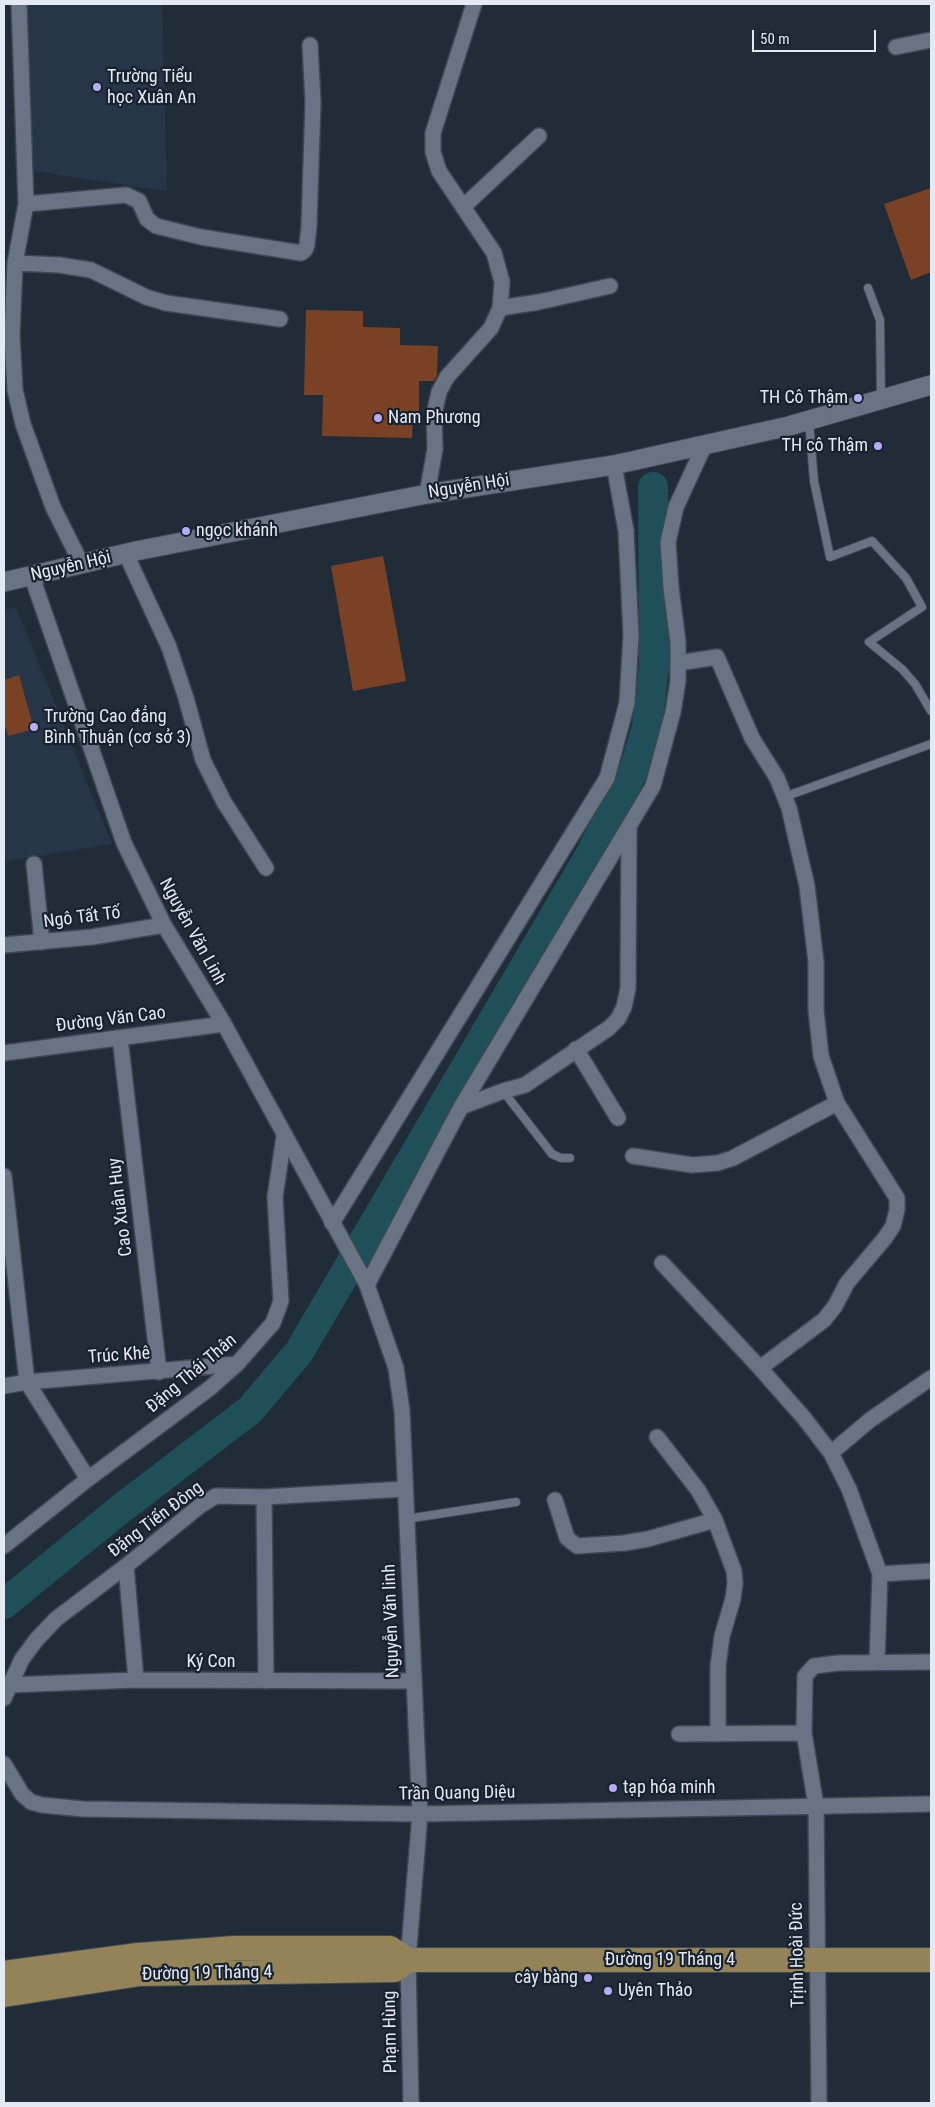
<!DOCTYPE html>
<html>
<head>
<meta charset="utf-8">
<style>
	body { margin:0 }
	#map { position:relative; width:935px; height:2107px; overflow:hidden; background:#212c39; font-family:"Roboto Condensed",sans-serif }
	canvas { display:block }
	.frame { position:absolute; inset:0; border:5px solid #e4eaf3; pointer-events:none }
	.scale { position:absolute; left:752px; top:30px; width:124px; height:22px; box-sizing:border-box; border:2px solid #e4eaf3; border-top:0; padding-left:6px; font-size:15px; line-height:18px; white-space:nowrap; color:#e4eaf3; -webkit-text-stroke:4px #18222f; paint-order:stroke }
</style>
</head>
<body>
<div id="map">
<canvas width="935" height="2107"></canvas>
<div class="frame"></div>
<div class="scale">50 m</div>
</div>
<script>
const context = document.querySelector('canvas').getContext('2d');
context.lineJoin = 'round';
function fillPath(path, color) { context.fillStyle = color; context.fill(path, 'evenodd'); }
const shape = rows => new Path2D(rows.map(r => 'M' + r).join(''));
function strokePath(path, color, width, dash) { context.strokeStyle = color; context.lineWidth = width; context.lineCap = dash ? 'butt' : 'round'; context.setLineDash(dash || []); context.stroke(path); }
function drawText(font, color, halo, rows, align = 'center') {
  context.font = font + ' "Roboto Condensed",sans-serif'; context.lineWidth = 4.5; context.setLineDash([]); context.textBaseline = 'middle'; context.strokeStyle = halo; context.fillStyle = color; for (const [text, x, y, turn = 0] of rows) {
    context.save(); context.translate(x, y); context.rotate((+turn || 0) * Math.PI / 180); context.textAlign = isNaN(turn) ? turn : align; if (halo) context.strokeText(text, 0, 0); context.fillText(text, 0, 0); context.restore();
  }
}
const built = shape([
	[25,4,162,4,167,191,33,171],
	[16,607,112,844,4,862,4,610]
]);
const river = shape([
	[4,1604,118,1511,250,1410,299,1352,590,855,635,767,647,727,654,666,653,487]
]);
const building = shape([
	[931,188,931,272,911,280,884,204],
	[306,310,363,311,363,327,400,328,400,345,438,346,437,375,434,381,419,381,419,417,413,417,412,438,322,436,323,395,304,395],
	[383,556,406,681,353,691,331,566],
	[19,675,34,729,8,736,6,728,4,728,4,680]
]);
const service = shape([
	[868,288,880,320,881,399],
	[809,421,814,481,830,557,872,541,906,578,922,607,869,642,902,669,915,684,931,711],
	[784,797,931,744],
	[503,1091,552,1154,561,1158,570,1158],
	[406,1519,516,1502]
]);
const minor = shape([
	[19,4,26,204,15,263,12,335,15,390,23,424,53,507,81,563],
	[896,47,931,40],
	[26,204,126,195,139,201,147,219,156,226,201,237,301,253,305,250,307,245,309,226,313,102,310,45],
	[463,207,539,136],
	[15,263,59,265,91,270,146,297,166,303,280,319],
	[500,308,539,302,610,286],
	[427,494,435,449,434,414,439,392,447,377,491,328,500,308,502,282,494,253,439,171,433,152,433,133,474,4],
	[126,554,169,647,186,698,203,760,224,802,266,868],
	[32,577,124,843,164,925,224,1024,367,1285,396,1368,402,1411,420,1814,408,1960,411,2103],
	[678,663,717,657,752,738,777,778,789,808,807,886,816,962,816,1010,821,1056,837,1103,897,1198,897,1210,893,1226,885,1238,847,1283,835,1306,824,1320,760,1368],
	[34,864,42,942],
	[4,945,92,937,164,925],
	[120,1038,159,1372],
	[576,1049,618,1118],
	[4,1053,224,1024],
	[461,1107,503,1091,525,1085,609,1028,618,1019,624,1007,628,988,629,827],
	[633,1156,692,1165,718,1163,733,1158,837,1103],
	[4,1176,27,1382,88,1479],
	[332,1223,607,778,627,703,631,635,626,531,614,465],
	[662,1263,760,1368,804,1418,831,1453,849,1489,880,1574,877,1662],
	[367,1285,461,1107,653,786,673,712,678,681,678,642,671,588,668,542,676,507,705,444],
	[4,1386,27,1382,237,1364],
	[657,1437,698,1490,715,1520,734,1571,735,1583,733,1599,722,1636,718,1666,718,1732],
	[831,1453,870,1420,931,1378],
	[264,1497,266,1681],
	[555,1500,567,1538,577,1546,624,1543,648,1539,715,1520],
	[4,1546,88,1479,210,1388,237,1364,273,1323,281,1301,275,1197,284,1136],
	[126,1566,136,1680],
	[880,1574,931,1571],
	[9,1685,136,1680,413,1681],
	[4,1698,22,1659,37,1639,56,1619,126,1566,201,1505,216,1496,264,1497,405,1489],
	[679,1734,804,1733],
	[4,1764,22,1794,31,1802,42,1805,83,1809,420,1814,931,1804],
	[819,2103,816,1806,804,1733,805,1676,814,1666,838,1663,931,1662]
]);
const tertiary = shape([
	[4,582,136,551,427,494,614,465,789,426,931,385]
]);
const primary = shape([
	[4,1973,138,1955,235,1948,390,1948,408,1960,931,1960],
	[4,1995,140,1974,395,1970,408,1960]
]);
const markers = [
	[97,87,5,"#b4acf9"],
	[858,398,5,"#b4acf9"],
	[378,418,5,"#b4acf9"],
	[878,446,5,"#b4acf9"],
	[186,531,5,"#b4acf9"],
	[34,727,5,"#b4acf9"],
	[613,1788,5,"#b4acf9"],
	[588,1978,5,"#b4acf9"],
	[608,1991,5,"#b4acf9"]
];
const poiNames = [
	["Trường Tiểu",107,77],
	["học Xuân An",107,98],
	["TH Cô Thậm",848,398,"right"],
	["Nam Phương",388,418],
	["TH cô Thậm",868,446,"right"],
	["ngọc khánh",196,531],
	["Trường Cao đẳng",44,717],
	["Bình Thuận (cơ sở 3)",44,738],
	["tạp hóa minh",623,1788],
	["cây bàng",578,1978,"right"],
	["Uyên Thảo",618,1991]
];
const streetNames = [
	["Nguyễn Hội",469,487,-9],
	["Nguyễn Hội",71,567,-13],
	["Ngô Tất Tố",82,918,-7],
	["Nguyễn Văn Linh",192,932,61],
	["Đường Văn Cao",111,1020,-7],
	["Cao Xuân Huy",121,1207,-97],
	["Trúc Khê",119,1356,-4],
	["Đặng Thái Thân",192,1374,-40],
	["Đặng Tiến Đông",156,1520,-37],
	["Nguyễn Văn linh",392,1621,-92],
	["Ký Con",211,1662],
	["Trần Quang Diệu",457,1794,-1],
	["Trịnh Hoài Đức",798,1955,-91],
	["Đường 19 Tháng 4",670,1960],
	["Đường 19 Tháng 4",207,1974,-1],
	["Phạm Hùng",391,2032,-91]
];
fillPath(built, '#273548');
strokePath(river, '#1f5059', 30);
fillPath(building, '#7a4125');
strokePath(service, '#3f4753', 10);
strokePath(minor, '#3f4753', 18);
strokePath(tertiary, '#3f4753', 21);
strokePath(primary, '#3f4753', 26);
strokePath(service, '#687484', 8);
strokePath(minor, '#687484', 15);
strokePath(tertiary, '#687484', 19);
strokePath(primary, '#948356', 24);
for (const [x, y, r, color] of markers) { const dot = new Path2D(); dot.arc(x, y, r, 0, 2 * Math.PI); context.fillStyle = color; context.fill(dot); strokePath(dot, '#18222f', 2); }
drawText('18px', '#e4eaf3', '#18222f', poiNames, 'left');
drawText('18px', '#e4eaf3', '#18222f', streetNames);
</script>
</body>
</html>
